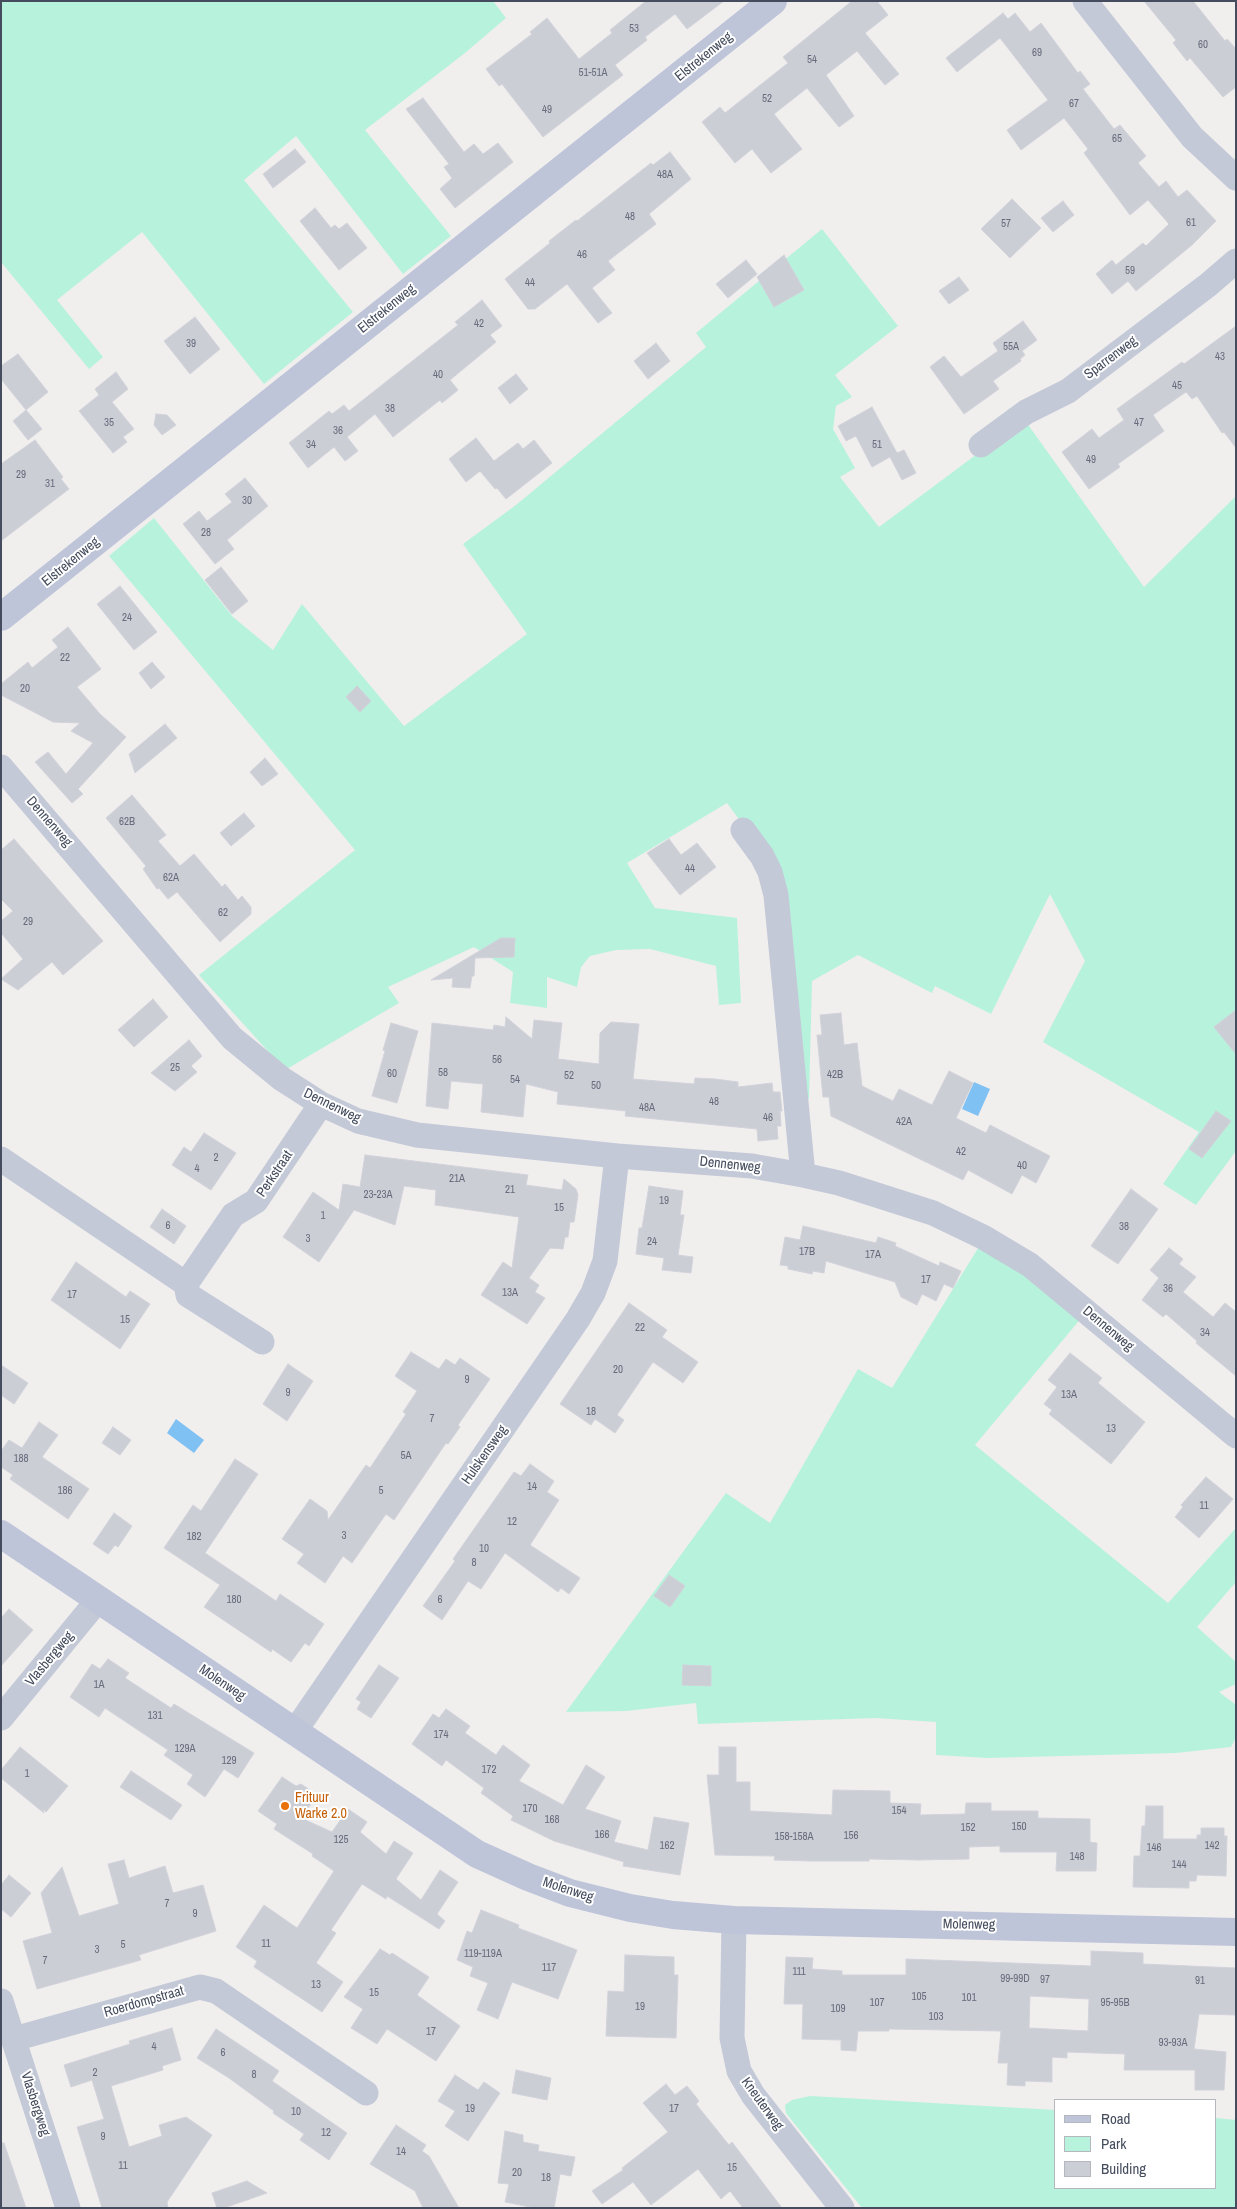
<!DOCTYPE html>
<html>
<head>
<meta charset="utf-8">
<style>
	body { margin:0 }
	#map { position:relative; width:1237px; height:2209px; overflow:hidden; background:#f1eeee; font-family:"Archivo Narrow",sans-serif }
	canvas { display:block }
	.frame { position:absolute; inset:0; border:2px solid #444c5d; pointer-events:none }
	.legend { position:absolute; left:1054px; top:2099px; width:162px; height:90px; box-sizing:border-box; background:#fff; border:1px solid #b4b7be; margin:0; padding:6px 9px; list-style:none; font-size:15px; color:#444c5d }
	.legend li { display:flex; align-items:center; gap:10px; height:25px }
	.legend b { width:25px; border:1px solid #b4b7be }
</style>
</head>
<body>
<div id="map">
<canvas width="1237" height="2209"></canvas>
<div class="frame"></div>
<ul class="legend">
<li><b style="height:6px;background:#bec5d9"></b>Road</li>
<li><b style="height:14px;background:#b7f3dc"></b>Park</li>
<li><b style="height:14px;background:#ccced6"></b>Building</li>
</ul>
</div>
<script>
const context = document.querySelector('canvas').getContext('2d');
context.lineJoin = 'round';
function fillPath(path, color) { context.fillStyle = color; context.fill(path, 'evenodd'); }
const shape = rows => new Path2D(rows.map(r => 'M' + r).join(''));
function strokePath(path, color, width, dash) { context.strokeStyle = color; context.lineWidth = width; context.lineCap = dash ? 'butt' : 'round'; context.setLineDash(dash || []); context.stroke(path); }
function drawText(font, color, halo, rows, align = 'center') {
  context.font = font + ' "Archivo Narrow",sans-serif'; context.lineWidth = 4; context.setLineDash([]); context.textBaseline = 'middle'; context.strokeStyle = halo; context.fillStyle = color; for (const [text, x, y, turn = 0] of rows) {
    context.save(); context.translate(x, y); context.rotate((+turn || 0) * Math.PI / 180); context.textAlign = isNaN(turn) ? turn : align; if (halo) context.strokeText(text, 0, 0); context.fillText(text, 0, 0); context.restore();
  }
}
const green = shape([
	[1,1,493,1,506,18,465,53,365,130,451,236,403,274,296,136,244,180,353,312,264,384,142,232,57,300,103,357,89,369,1,262],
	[822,229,898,326,835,375,852,397,836,406,833,429,855,468,840,477,879,527,1024,419,1144,587,1236,496,1236,1151,1196,1205,1163,1184,1199,1132,1043,1042,1085,961,1050,894,991,1014,935,986,932,993,858,955,812,981,809,1099,800,1099,755,841,727,803,627,863,655,908,737,918,741,1003,719,1005,716,966,650,949,616,950,590,956,581,967,577,987,547,977,547,1008,510,1003,513,972,474,947,388,987,399,1003,285,1070,199,975,355,850,109,556,154,518,233,617,273,650,302,604,404,726,527,634,463,544,516,505,706,347,696,333],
	[980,1245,1083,1316,975,1445,1168,1603,1236,1528,1236,1582,1197,1627,1236,1662,1236,1684,1219,1692,1236,1705,1236,1738,1231,1747,1176,1753,988,1758,936,1755,936,1722,876,1718,698,1724,696,1703,626,1711,566,1712,726,1493,770,1523,858,1369,892,1388],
	[810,2096,1056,2110,1056,2188,1216,2188,1216,2118,1236,2120,1236,2208,862,2208,786,2113,785,2105,792,2100]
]);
const water = shape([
	[974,1082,990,1089,978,1116,962,1109],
	[176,1419,204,1440,194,1453,167,1433]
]);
const building = shape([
	[646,1,724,1,687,29,675,14,645,37,647,40,615,65,623,75,543,137,502,84,499,86,486,69,532,34,530,32,547,18,579,59,612,33,610,30,646,1],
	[852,1,877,1,888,15,865,33,899,74,885,85,857,51,826,75,854,116,839,127,807,88,774,114,802,149,771,173,752,149,735,163,702,122,720,107,725,113,788,63,783,57,852,1],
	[1144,1,1193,1,1225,41,1227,39,1236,49,1236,87,1223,97,1190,58,1187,61,1173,43,1176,40,1144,1],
	[1003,13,1008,19,1015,13,1030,32,1041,23,1078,73,1080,71,1090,84,1083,89,1114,129,1120,125,1146,156,1138,163,1159,187,1166,181,1178,197,1187,190,1216,221,1192,245,1136,291,1128,281,1112,294,1096,274,1112,260,1116,265,1143,243,1146,246,1169,224,1148,200,1130,215,1084,153,1088,149,1064,118,1021,150,1007,130,1048,100,1000,38,957,72,946,58,1003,13],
	[423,98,464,152,474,144,483,154,498,143,513,162,455,208,440,189,452,178,444,167,449,164,406,109,423,98],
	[295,149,306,162,273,188,263,174,295,149],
	[670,152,691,179,649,214,656,224,608,261,615,270,592,288,612,313,598,323,567,284,535,309,528,309,505,279,550,243,549,241,576,220,577,221,651,163,653,165,670,152],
	[1012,199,1041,228,1010,258,981,229,1012,199],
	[1063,201,1074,215,1053,232,1041,218,1063,201],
	[315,208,331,228,335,225,339,229,347,223,367,248,339,270,300,221,315,208],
	[784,255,804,290,774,307,757,277,784,255],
	[746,260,757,274,728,298,716,284,746,260],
	[959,277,969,290,949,304,939,291,959,277],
	[482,300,502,326,490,335,496,342,450,380,458,390,442,403,440,400,393,437,375,414,347,437,358,451,345,461,334,447,308,468,289,443,329,411,332,414,344,405,349,411,458,325,455,322,482,300],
	[195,317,220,349,190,374,164,341,195,317],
	[1023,321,1037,340,1022,351,1025,355,1020,359,1021,361,993,381,999,389,964,414,930,367,944,356,961,377,998,351,993,343,1023,321],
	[1236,326,1236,448,1224,432,1222,433,1197,396,1192,399,1186,392,1153,415,1164,431,1118,464,1120,467,1089,489,1062,452,1092,429,1099,438,1124,420,1117,409,1182,362,1184,364,1236,326],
	[656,343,670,361,648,379,634,361,656,343],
	[18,354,48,392,26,410,1,379,1,366,18,354],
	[116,372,128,389,112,402,134,429,123,437,127,442,113,453,79,411,99,395,95,389,116,372],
	[516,374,528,389,510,404,498,388,516,374],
	[872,407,897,453,904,450,916,473,902,480,890,457,872,467,856,436,846,441,838,426,872,407],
	[26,410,42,429,28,440,13,421,26,410],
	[156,414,167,415,176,425,162,435,154,425,156,414],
	[476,438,494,461,518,443,523,449,534,440,552,463,506,499,497,488,495,489,480,471,466,482,449,459,476,438],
	[35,440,63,477,61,479,69,489,1,541,1,464,35,440],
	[245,478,268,506,227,540,234,549,215,564,183,524,199,511,207,521,232,502,225,494,245,478],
	[221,567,248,601,232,614,205,580,221,567],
	[120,586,157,632,134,650,97,604,120,586],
	[68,627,101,669,77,687,100,714,126,737,78,789,83,794,72,803,35,762,48,752,66,774,93,743,71,731,80,723,53,722,1,695,1,684,28,662,32,668,58,647,52,640,68,627],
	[152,662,165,677,151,689,139,673,152,662],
	[357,686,371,701,360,712,346,697,357,686],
	[165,724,177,738,135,773,129,754,165,724],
	[265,758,278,774,262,786,250,772,265,758],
	[132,795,166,835,158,841,180,866,194,854,222,887,225,884,238,900,242,896,251,907,251,914,220,942,177,892,168,899,159,888,157,889,143,869,146,866,106,818,132,795],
	[244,813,255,826,231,846,220,833,244,813],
	[14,839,103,941,63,975,52,962,18,990,1,979,23,959,1,933,1,921,13,911,1,899,1,850,14,839],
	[669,839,681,855,697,843,716,867,680,895,647,853,669,839],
	[501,938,515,938,514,957,475,958,474,976,472,976,470,988,452,987,453,978,431,980,501,938],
	[153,999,168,1017,134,1047,118,1030,153,999],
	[1236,1010,1236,1054,1214,1027,1236,1010],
	[841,1013,844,1045,857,1043,862,1086,893,1101,899,1089,932,1105,949,1071,973,1083,956,1118,986,1133,990,1125,1050,1156,1036,1183,1022,1175,1012,1194,968,1170,963,1180,831,1116,829,1097,823,1097,817,1035,822,1035,820,1015,841,1013],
	[506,1017,532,1039,534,1020,562,1023,558,1059,599,1064,600,1033,611,1022,639,1024,633,1079,694,1084,695,1078,715,1079,738,1082,738,1087,772,1083,773,1092,780,1092,782,1111,780,1111,781,1126,777,1126,778,1139,758,1141,757,1129,625,1116,626,1111,557,1104,558,1092,526,1084,523,1117,481,1112,483,1084,451,1081,448,1109,426,1106,432,1023,493,1030,494,1025,505,1027,506,1017],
	[391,1023,418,1031,397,1103,372,1096,385,1051,383,1050,391,1023],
	[189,1040,202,1056,191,1066,197,1072,175,1091,151,1073,189,1040],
	[1216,1111,1231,1121,1202,1158,1189,1149,1216,1111],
	[204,1133,236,1153,211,1190,172,1165,184,1147,191,1152,204,1133],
	[365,1155,528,1175,526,1185,562,1190,564,1179,576,1189,578,1195,574,1222,570,1222,568,1237,565,1237,563,1249,550,1248,529,1278,539,1285,535,1292,545,1298,527,1324,481,1295,503,1262,512,1268,519,1217,435,1205,436,1190,404,1186,395,1225,354,1210,319,1262,283,1237,313,1192,339,1210,343,1184,360,1187,365,1155],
	[649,1186,683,1191,680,1215,684,1215,678,1255,693,1257,691,1273,662,1270,664,1258,636,1254,639,1228,642,1228,649,1186],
	[1131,1189,1158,1209,1118,1264,1091,1246,1131,1189],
	[162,1209,186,1226,174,1244,150,1227,162,1209],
	[803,1226,876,1243,878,1237,896,1243,895,1246,939,1266,940,1262,961,1271,953,1288,944,1284,936,1301,922,1294,917,1305,901,1297,895,1282,826,1261,824,1273,813,1271,812,1274,788,1269,788,1266,780,1265,785,1237,800,1240,803,1226],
	[1169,1248,1183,1259,1179,1264,1196,1277,1183,1292,1213,1317,1225,1303,1236,1312,1236,1376,1196,1343,1197,1341,1166,1314,1163,1317,1142,1300,1159,1278,1150,1270,1169,1248],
	[76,1262,126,1297,130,1291,150,1304,120,1349,51,1300,76,1262],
	[629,1303,667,1330,662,1337,698,1362,683,1383,653,1362,617,1415,624,1420,615,1433,595,1419,591,1425,560,1404,629,1303],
	[411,1352,439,1369,446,1359,455,1365,460,1358,490,1379,458,1425,460,1427,448,1444,446,1443,394,1520,386,1514,352,1563,343,1556,325,1583,297,1563,304,1554,282,1539,310,1499,327,1511,328,1520,366,1465,370,1468,406,1414,403,1412,417,1391,395,1376,411,1352],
	[1070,1353,1102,1378,1098,1383,1145,1422,1111,1464,1049,1414,1052,1410,1044,1404,1057,1387,1048,1380,1070,1353],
	[288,1364,313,1381,287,1421,263,1404,288,1364],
	[1,1365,28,1383,14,1404,1,1395,1,1365],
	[39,1422,58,1435,42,1457,89,1489,68,1519,10,1479,13,1475,1,1467,1,1451,9,1440,22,1448,39,1422],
	[113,1427,131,1440,120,1455,102,1443,113,1427],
	[235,1459,258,1474,205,1553,276,1601,280,1594,324,1624,309,1646,305,1643,291,1662,272,1649,271,1652,204,1607,220,1585,164,1548,193,1505,201,1511,235,1459],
	[530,1464,554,1481,547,1492,559,1500,530,1545,580,1578,569,1594,561,1588,558,1592,505,1553,481,1589,468,1581,442,1620,423,1606,455,1561,453,1559,514,1472,521,1476,530,1464],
	[1206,1477,1233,1499,1199,1538,1175,1517,1183,1507,1181,1505,1206,1477],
	[114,1513,132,1526,118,1547,115,1545,108,1554,93,1544,114,1513],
	[669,1575,685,1586,670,1607,654,1596,669,1575],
	[9,1609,33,1630,1,1666,1,1618,9,1609],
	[108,1659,129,1673,125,1678,171,1708,174,1704,254,1753,238,1778,224,1769,205,1797,187,1784,193,1775,164,1755,168,1750,105,1708,99,1717,70,1697,92,1664,100,1669,108,1659],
	[379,1665,399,1678,371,1718,357,1709,361,1702,356,1699,379,1665],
	[683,1665,711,1666,711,1686,682,1685,683,1665],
	[446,1709,470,1726,465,1733,496,1755,503,1745,530,1765,519,1781,563,1805,586,1765,605,1777,585,1809,621,1821,614,1842,648,1850,654,1817,689,1823,680,1875,623,1866,624,1862,554,1841,511,1820,513,1816,481,1793,484,1788,446,1760,442,1766,412,1744,433,1714,439,1718,446,1709],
	[20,1747,68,1786,46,1812,43,1809,44,1813,1,1778,1,1770,20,1747],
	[719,1747,736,1747,736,1782,750,1782,750,1811,832,1815,833,1790,890,1791,890,1803,921,1804,920,1815,965,1814,966,1803,991,1803,991,1811,1038,1811,1038,1818,1090,1819,1090,1842,1097,1843,1096,1871,1056,1871,1057,1852,1000,1852,1000,1846,969,1847,969,1859,919,1860,869,1859,869,1861,811,1861,774,1860,775,1856,715,1855,707,1775,719,1775,719,1747],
	[131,1771,182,1805,171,1820,120,1787,131,1771],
	[282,1777,296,1786,301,1784,317,1795,301,1818,332,1832,348,1809,367,1822,360,1832,386,1854,394,1841,413,1853,396,1879,421,1900,440,1870,458,1882,437,1914,445,1921,439,1929,387,1896,386,1899,362,1884,331,1930,336,1933,316,1963,343,1982,322,2012,254,1967,257,1961,236,1947,264,1905,297,1928,334,1871,312,1856,313,1854,274,1829,277,1824,258,1811,282,1777],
	[1146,1806,1163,1806,1163,1839,1197,1839,1197,1835,1201,1835,1201,1828,1224,1828,1224,1836,1227,1836,1226,1876,1197,1875,1196,1881,1189,1881,1189,1888,1133,1887,1134,1856,1140,1856,1142,1826,1145,1826,1146,1806],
	[124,1860,129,1878,165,1866,173,1893,203,1885,216,1931,139,1955,141,1960,37,1989,23,1941,52,1933,41,1893,62,1867,79,1916,119,1904,108,1864,124,1860],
	[9,1875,31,1893,11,1917,1,1909,1,1885,9,1875],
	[481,1910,519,1925,518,1928,577,1950,558,1999,512,1982,498,2019,477,2010,488,1983,470,1976,473,1967,457,1960,467,1931,472,1933,481,1910],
	[380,1949,390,1955,392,1953,429,1977,417,1995,460,2026,436,2061,387,2029,377,2044,351,2028,363,2009,344,1997,380,1949],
	[1091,1951,1143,1953,1143,1964,1236,1968,1236,2015,1199,2014,1194,2049,1226,2052,1224,2090,1195,2090,1195,2070,1124,2070,1125,2054,1067,2052,1067,2058,1052,2057,1052,2082,1025,2081,1025,2086,1007,2085,1008,2063,998,2063,1001,2031,889,2029,889,2031,858,2031,856,2051,841,2050,841,2040,802,2039,803,2004,784,2004,786,1957,813,1958,812,1969,842,1971,842,1975,906,1975,906,1959,1091,1966,1091,1951],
	[1030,1996,1089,1999,1088,2031,1029,2028,1030,1996],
	[625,1955,674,1957,674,1975,678,1975,676,2038,606,2036,608,1991,624,1992,625,1955],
	[172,2028,181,2060,162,2066,163,2070,111,2086,129,2147,162,2136,159,2125,186,2117,212,2135,167,2202,168,2208,102,2208,77,2127,104,2119,92,2080,71,2087,64,2065,130,2044,129,2041,172,2028],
	[216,2029,279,2071,272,2081,347,2133,329,2160,300,2140,304,2134,273,2113,274,2111,229,2078,197,2058,216,2029],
	[516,2070,551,2078,547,2100,512,2093,516,2070],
	[455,2075,478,2090,484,2082,500,2093,468,2141,445,2126,455,2111,438,2101,455,2075],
	[666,2084,675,2095,687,2086,699,2101,696,2104,729,2145,732,2142,782,2208,743,2208,730,2191,721,2199,698,2169,651,2205,633,2182,602,2204,592,2191,623,2170,622,2168,668,2132,643,2103,666,2084],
	[396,2125,426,2145,422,2151,429,2156,459,2208,423,2208,415,2191,370,2164,396,2125],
	[505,2131,523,2135,523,2142,539,2145,538,2151,575,2157,571,2176,560,2174,554,2208,535,2208,505,2202,509,2184,498,2183,505,2131],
	[1,2143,4,2143,26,2208,1,2208,1,2143],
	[247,2181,267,2193,224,2208,217,2208,212,2193,247,2181]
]);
const street = shape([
	[1085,1,1192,137,1236,178],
	[981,445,1026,412,1068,391,1208,285,1236,261],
	[1,767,232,1038,282,1079,321,1104,358,1121,417,1135,617,1156,752,1166,803,1175,839,1183,933,1213,983,1237,1030,1265,1236,1436],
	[743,830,762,856,770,872,776,895,803,1175],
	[1,1159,186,1284],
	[262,1342,188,1295,186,1284,233,1215,256,1201,321,1104],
	[1,1718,98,1600],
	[295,1731,578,1319,593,1293,605,1261,617,1156],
	[734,1920,732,2038,739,2071,753,2095,842,2208],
	[1,2001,68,2208],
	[14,2039,200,1987,216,1991,366,2093]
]);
const secondary = shape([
	[1,617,773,1],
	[1,1534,477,1854,528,1877,570,1893,630,1908,673,1915,734,1920,1236,1932]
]);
const markers = [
	[285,1806,5,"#e8710a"]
];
const numberNames = [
	["53",634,29],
	["60",1203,45],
	["69",1037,53],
	["54",812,60],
	["51-51A",593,73],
	["52",767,99],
	["67",1074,104],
	["49",547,110],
	["65",1117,139],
	["48A",665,175],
	["48",630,217],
	["61",1191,223],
	["57",1006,224],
	["46",582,255],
	["59",1130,271],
	["44",530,283],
	["42",479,324],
	["39",191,344],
	["55A",1011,347],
	["43",1220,357],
	["40",438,375],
	["45",1177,386],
	["38",390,409],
	["35",109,423],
	["47",1139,423],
	["36",338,431],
	["34",311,445],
	["51",877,445],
	["49",1091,460],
	["29",21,475],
	["31",50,484],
	["30",247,501],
	["28",206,533],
	["24",127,618],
	["22",65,658],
	["20",25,689],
	["62B",127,822],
	["44",690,869],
	["62A",171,878],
	["62",223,913],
	["29",28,922],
	["56",497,1060],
	["25",175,1068],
	["58",443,1073],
	["60",392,1074],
	["42B",835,1075],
	["52",569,1076],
	["54",515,1080],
	["50",596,1086],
	["48",714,1102],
	["48A",647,1108],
	["46",768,1118],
	["42A",904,1122],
	["42",961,1152],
	["2",216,1158],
	["40",1022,1166],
	["4",197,1169],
	["21A",457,1179],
	["21",510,1190],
	["23-23A",378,1195],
	["19",664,1201],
	["15",559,1208],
	["1",323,1216],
	["6",168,1226],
	["38",1124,1227],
	["3",308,1239],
	["24",652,1242],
	["17B",807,1252],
	["17A",873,1255],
	["17",926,1280],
	["36",1168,1289],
	["13A",510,1293],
	["17",72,1295],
	["15",125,1320],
	["22",640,1328],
	["34",1205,1333],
	["20",618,1370],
	["9",467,1380],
	["9",288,1393],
	["13A",1069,1395],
	["18",591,1412],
	["7",432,1419],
	["13",1111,1429],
	["5A",406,1456],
	["188",21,1459],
	["14",532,1487],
	["186",65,1491],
	["5",381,1491],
	["11",1204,1506],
	["12",512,1522],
	["3",344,1536],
	["182",194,1537],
	["10",484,1549],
	["8",474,1563],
	["180",234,1600],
	["6",440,1600],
	["1A",99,1685],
	["131",155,1716],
	["174",441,1735],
	["129A",185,1749],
	["129",229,1761],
	["172",489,1770],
	["1",27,1774],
	["170",530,1809],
	["154",899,1811],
	["168",552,1820],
	["150",1019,1827],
	["152",968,1828],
	["166",602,1835],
	["156",851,1836],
	["158-158A",794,1837],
	["125",341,1840],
	["162",667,1846],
	["142",1212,1846],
	["146",1154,1848],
	["148",1077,1857],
	["144",1179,1865],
	["7",167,1904],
	["9",195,1914],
	["11",266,1944],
	["5",123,1945],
	["3",97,1950],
	["119-119A",483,1954],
	["7",45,1961],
	["117",549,1968],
	["111",799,1972],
	["99-99D",1015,1979],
	["97",1045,1980],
	["91",1200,1981],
	["13",316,1985],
	["15",374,1993],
	["105",919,1997],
	["101",969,1998],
	["107",877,2003],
	["95-95B",1115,2003],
	["19",640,2007],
	["109",838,2009],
	["103",936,2017],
	["17",431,2032],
	["93-93A",1173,2043],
	["4",154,2047],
	["6",223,2053],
	["2",95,2073],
	["8",254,2075],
	["19",470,2109],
	["17",674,2109],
	["10",296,2112],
	["12",326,2133],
	["9",103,2137],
	["14",401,2152],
	["11",123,2166],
	["15",732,2168],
	["20",517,2173],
	["18",546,2178]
];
const streetNames = [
	["Elstrekenweg",704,57,-39],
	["Elstrekenweg",387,309,-39],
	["Sparrenweg",1111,358,-37],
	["Elstrekenweg",71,562,-39],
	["Dennenweg",49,822,49],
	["Dennenweg",332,1106,26],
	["Dennenweg",730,1165,6],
	["Perkstraat",275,1174,-56],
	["Dennenweg",1108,1329,40],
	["Hulskensweg",485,1455,-55],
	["Vlasbergweg",50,1659,-50],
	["Molenweg",222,1683,34],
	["Molenweg",568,1890,18],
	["Molenweg",969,1925,1],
	["Roerdompstraat",144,2002,-16],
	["Vlasbergweg",35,2104,72],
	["Kneuterweg",762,2104,54]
];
const foodNames = [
	["Frituur",295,1798],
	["Warke 2.0",295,1814]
];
fillPath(green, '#b7f3dc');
fillPath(water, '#80c1f4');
fillPath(building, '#ccced6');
strokePath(building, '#d1d2da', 1);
strokePath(street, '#c3c9d7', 25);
strokePath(secondary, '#bec5d9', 28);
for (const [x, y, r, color] of markers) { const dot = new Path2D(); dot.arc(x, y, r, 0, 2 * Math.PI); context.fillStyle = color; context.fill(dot); strokePath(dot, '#fff', 2); }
drawText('11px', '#666c7b', null, numberNames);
drawText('14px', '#444c5d', '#fff', streetNames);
drawText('14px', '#c56008', '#fff', foodNames, 'left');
</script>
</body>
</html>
